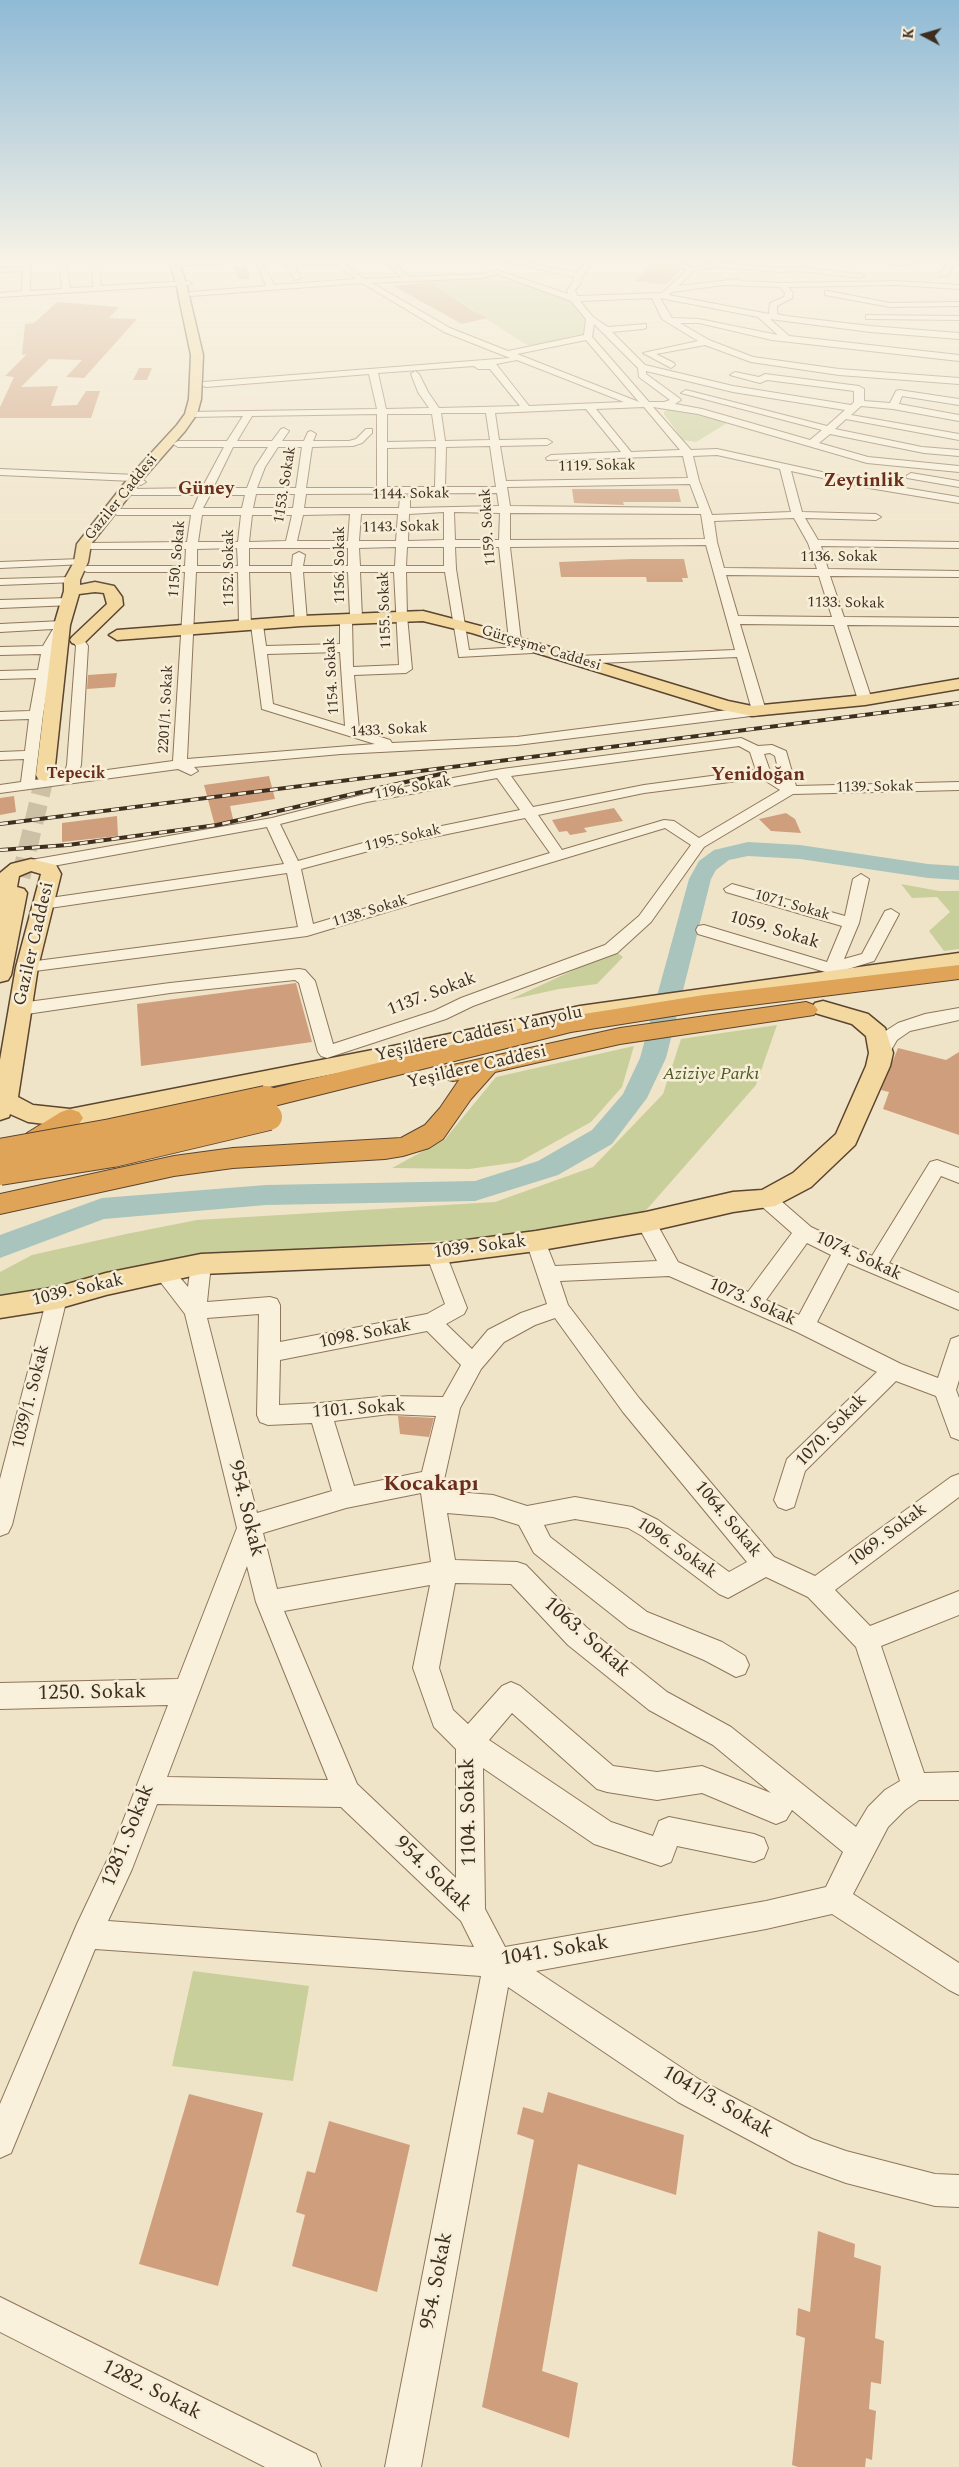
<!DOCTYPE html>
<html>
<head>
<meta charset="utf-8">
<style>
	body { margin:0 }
	#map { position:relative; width:959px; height:2467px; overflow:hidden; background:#f0e4c8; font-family:Spectral,serif }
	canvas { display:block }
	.north { position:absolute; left:899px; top:10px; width:50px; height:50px; -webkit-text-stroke:4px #f7eed8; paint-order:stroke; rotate:276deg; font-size:14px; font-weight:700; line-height:20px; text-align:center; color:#3d2e20 }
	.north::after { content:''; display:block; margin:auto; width:18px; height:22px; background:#3d2e20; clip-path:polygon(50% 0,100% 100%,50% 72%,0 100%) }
</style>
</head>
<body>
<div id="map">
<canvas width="959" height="2467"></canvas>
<div class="north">K</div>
</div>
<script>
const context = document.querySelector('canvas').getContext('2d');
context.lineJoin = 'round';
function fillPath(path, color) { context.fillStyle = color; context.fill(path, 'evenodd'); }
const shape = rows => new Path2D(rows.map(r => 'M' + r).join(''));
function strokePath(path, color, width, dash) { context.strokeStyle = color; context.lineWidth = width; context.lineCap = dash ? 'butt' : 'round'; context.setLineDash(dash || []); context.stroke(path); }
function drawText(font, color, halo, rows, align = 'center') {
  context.font = font + ' Spectral,serif'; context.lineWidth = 5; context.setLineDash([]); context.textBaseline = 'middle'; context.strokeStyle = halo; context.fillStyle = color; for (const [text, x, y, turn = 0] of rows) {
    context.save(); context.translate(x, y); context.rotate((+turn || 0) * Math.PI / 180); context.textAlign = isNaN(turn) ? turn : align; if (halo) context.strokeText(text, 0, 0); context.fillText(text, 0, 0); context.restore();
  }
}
const green = shape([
	[481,276,500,281,519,281,574,299,586,312,588,337,537,348,525,344,427,280],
	[678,407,732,420,696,442,683,440,664,414,664,411],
	[901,884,939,891,959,891,959,949,944,951,929,931,950,912,937,897,912,898],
	[615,951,623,957,597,984,559,989,509,1000],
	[777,1025,756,1085,641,1216,500,1237,239,1254,0,1300,0,1272,32,1255,126,1234,197,1220,495,1202,593,1167,663,1094,681,1039],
	[634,1046,622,1087,591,1122,519,1162,469,1169,392,1168,445,1139,496,1077],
	[193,1971,309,1986,293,2081,172,2066]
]);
const river = shape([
	[748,842,800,845,928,864,959,866,959,880,928,878,800,859,748,856,729,860,716,870,711,879,666,1058,647,1098,612,1144,558,1175,475,1201,266,1205,104,1219,0,1258,0,1235,102,1198,266,1185,475,1181,538,1161,592,1130,623,1094,640,1058,689,879,699,861,714,850,748,842]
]);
const building = shape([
	[246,265,250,279,238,279,234,266],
	[651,266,676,268,681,270,665,285,634,281],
	[431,282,470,309,487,318,462,324,393,286],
	[57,302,119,307,109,318,137,319,84,378,66,377,82,360,49,359,21,387,58,386,51,406,77,405,86,391,100,391,91,418,0,418,0,407,14,377,5,376,27,354,22,355,25,324,34,323],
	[139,368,152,368,147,380,133,380],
	[572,489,678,489,681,502,623,502,624,505,574,503],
	[632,559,684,559,688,578,682,578,683,582,647,582,646,577,561,577,559,562],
	[117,673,115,687,87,689,88,675],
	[269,776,275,799,230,806,234,823,215,826,204,785],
	[14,796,16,812,0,815,0,798],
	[614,808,623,821,584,828,587,832,570,835,567,831,559,832,552,820],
	[786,813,795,819,801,833,771,831,759,819],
	[117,816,118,836,62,842,62,823],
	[296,983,312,1042,141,1066,137,1004],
	[898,1048,946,1060,959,1052,959,1135,883,1109,889,1092,881,1090],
	[398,1416,434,1418,429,1437,400,1434],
	[548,2092,684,2135,676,2195,578,2164,542,2371,578,2383,569,2438,482,2407,534,2140,517,2134,523,2107,543,2113],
	[189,2094,263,2113,218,2286,139,2264],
	[329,2121,410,2145,377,2292,292,2266,305,2215,296,2212,307,2171,315,2173],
	[818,2231,855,2244,854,2257,881,2266,875,2338,884,2341,881,2384,871,2382,869,2409,876,2411,872,2460,866,2458,865,2467,798,2467,792,2465,805,2338,796,2335,798,2308,810,2312]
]);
const majorTunnel = shape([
	[21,877,45,775]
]);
const minor = shape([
	[24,262,31,262,30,291,62,289,59,262,66,262,70,288,93,287,92,262,99,262,101,286,188,281,192,283,188,285,0,297,0,293,22,291,23,271,0,272,0,268,23,267,24,262],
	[179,262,226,262,222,264,182,266,178,264,179,262],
	[256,262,262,262,274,285,356,279,336,264,295,266,301,278,294,280,286,264,290,262,342,262,365,279,401,277,385,262,393,262,410,277,481,274,497,270,568,294,567,290,573,283,574,277,507,262,520,262,576,272,587,262,594,262,582,276,581,283,575,290,577,296,662,293,687,270,674,265,650,264,647,262,678,262,693,267,716,263,781,268,798,267,860,274,864,276,860,278,798,271,781,272,716,267,694,271,678,286,738,279,742,281,782,283,896,281,959,285,959,289,896,285,788,287,793,293,792,298,777,306,777,314,786,316,870,326,959,333,959,339,870,332,770,319,789,336,959,355,959,361,772,340,699,323,680,323,709,340,753,357,839,369,959,378,959,384,839,375,751,362,705,345,656,354,674,363,675,365,671,368,643,353,698,341,662,319,652,298,580,301,593,317,608,327,646,324,646,328,643,329,612,332,645,365,733,386,851,405,854,402,854,391,767,380,760,383,730,375,735,372,759,377,765,374,859,386,864,389,864,401,890,403,896,391,899,390,959,399,959,405,902,396,899,404,959,415,959,421,893,409,861,406,851,415,959,434,959,440,846,419,835,429,922,447,959,450,959,456,924,453,830,434,819,443,868,457,959,466,959,472,867,463,698,414,653,407,691,450,717,449,863,481,959,497,959,503,863,487,791,471,802,512,876,514,881,517,876,520,805,518,818,540,959,542,959,548,821,546,828,569,959,571,959,577,830,576,844,617,959,618,959,626,847,625,872,700,865,704,858,700,834,625,740,624,766,711,759,715,517,745,341,754,194,767,198,771,191,775,178,769,0,793,0,785,21,782,24,759,0,760,0,752,25,751,29,719,0,720,0,712,30,711,36,678,0,679,0,671,38,670,41,654,0,655,0,647,43,646,53,629,0,632,0,624,62,621,68,625,54,648,43,715,35,780,64,774,67,765,76,646,72,640,78,636,82,637,88,646,81,765,78,774,173,761,185,572,87,572,81,569,87,566,185,566,186,549,91,549,85,546,91,543,187,542,191,515,117,515,112,512,117,509,193,509,199,495,132,495,127,492,132,489,202,488,224,447,178,447,173,444,178,441,227,441,243,416,191,417,186,414,188,412,377,409,369,374,206,387,203,386,203,382,510,358,444,332,362,283,191,296,187,294,191,292,266,286,256,262],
	[497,274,571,301,586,319,584,335,508,351,450,328,372,283,481,278,497,274],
	[723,285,780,287,785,293,784,297,770,303,769,314,669,295,672,292,723,285],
	[660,298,758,317,778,335,699,319,672,318,660,298],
	[594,324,638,368,639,377,670,400,664,402,649,402,592,337,594,324],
	[586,340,639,402,517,354,586,340],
	[517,360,624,402,529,406,496,364,517,360],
	[474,366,478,369,490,369,520,406,439,408,428,392,419,374,415,371,411,374,418,392,429,408,386,409,378,373,474,366],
	[646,371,733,392,845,410,827,426,686,390,681,393,822,430,810,440,702,409,675,404,681,400,679,398,646,374,646,371],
	[644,407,680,450,631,452,596,409,644,407],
	[586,409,621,452,551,455,546,458,547,460,683,456,688,478,506,481,500,446,547,445,552,442,547,439,499,440,495,413,586,409],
	[441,413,486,413,490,440,445,441,441,413],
	[377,414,377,488,306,488,312,447,353,446,362,443,372,433,372,429,366,429,356,439,349,441,313,441,316,434,311,431,308,432,304,441,282,441,289,431,284,428,281,429,272,441,237,441,252,416,377,414],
	[387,414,432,414,436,441,387,442,387,414],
	[490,446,496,487,445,487,446,447,490,446],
	[233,447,268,447,255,467,247,488,213,488,233,447],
	[278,447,302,447,296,488,257,488,265,467,278,447],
	[436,447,435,487,387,487,387,448,436,447],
	[717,455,780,469,791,512,712,515,699,481,693,456,717,455],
	[690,484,699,508,510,506,507,487,690,484],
	[497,493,499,506,410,508,410,498,405,495,400,498,399,508,304,508,306,494,497,493],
	[256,494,295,494,293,508,253,508,256,494],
	[210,495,245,495,242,508,203,508,210,495],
	[444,512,444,540,408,541,409,514,444,512],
	[454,512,500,513,499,540,455,540,454,512],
	[510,513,701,514,705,539,510,540,510,513],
	[350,514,348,541,297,541,303,515,350,514],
	[361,514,398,514,396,541,359,541,361,514],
	[202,515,241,515,238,542,198,542,202,515],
	[252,515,292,515,286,541,249,542,252,515],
	[794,518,808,543,817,569,724,568,717,542,714,521,794,518],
	[706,545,735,650,576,656,570,660,576,664,737,657,751,707,517,737,392,743,390,740,359,730,354,675,406,673,412,669,407,616,406,572,445,572,459,657,532,653,538,649,536,646,469,650,456,569,455,547,499,547,509,641,515,645,521,641,510,547,706,545],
	[396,547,395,566,360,566,359,548,396,547],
	[407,547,444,547,444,566,406,566,407,547],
	[237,548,238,566,197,566,197,549,237,548],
	[249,548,348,548,348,566,303,566,305,555,299,552,293,555,292,566,249,566,249,548],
	[196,572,238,572,239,625,245,629,251,625,262,709,375,744,187,759,196,572],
	[249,572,291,572,295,621,301,625,307,621,303,572,348,572,350,615,342,615,340,618,340,644,266,646,263,625,257,621,251,625,249,572],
	[360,572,394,572,399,665,353,667,352,621,360,621,362,618,360,572],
	[726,575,819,576,832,617,738,616,726,575],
	[340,652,345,726,273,704,267,654,340,652],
	[884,262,925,262,898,266,884,262],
	[950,262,958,262,946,276,940,276,940,272,950,262],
	[828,291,890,303,959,302,959,306,890,307,825,295,825,291,828,291],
	[866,315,959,316,959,320,869,319,866,319,866,315],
	[0,469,136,475,146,482,141,485,133,481,0,475,0,469],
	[911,473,959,481,959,487,907,478,906,476,911,473],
	[81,559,87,562,85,564,0,568,0,562,81,559],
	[72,577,76,578,76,582,0,585,0,579,72,577],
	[69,598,75,602,73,605,0,608,0,600,69,598],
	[741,738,758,746,772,745,786,751,796,786,959,782,959,790,793,794,704,847,651,922,617,953,473,1006,446,1019,327,1058,321,1056,318,1052,299,983,295,980,170,993,20,1015,14,1013,11,1009,14,1005,20,1003,170,983,299,969,305,970,315,981,333,1044,434,1011,461,998,605,945,639,916,691,845,665,828,307,936,27,972,21,971,19,967,21,963,298,927,287,873,43,909,35,904,43,899,284,864,267,827,31,870,23,865,31,860,272,818,366,794,502,769,741,738],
	[739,746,750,752,756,770,644,785,533,807,511,776,739,746],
	[770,753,775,756,780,777,770,771,764,754,770,753],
	[497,778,520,810,378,839,298,861,280,824,367,802,497,778],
	[761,778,780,790,699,838,674,821,664,820,562,850,538,815,644,793,761,778],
	[525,818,550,853,313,924,301,869,380,848,525,818],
	[861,874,869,879,859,923,844,959,862,954,885,911,891,909,899,914,874,961,832,974,698,934,696,930,698,926,704,925,827,962,842,926,726,892,724,889,732,884,845,916,853,879,861,874],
	[959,1008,959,1020,910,1031,897,1040,887,1057,881,1059,875,1057,872,1053,884,1032,898,1023,925,1014,959,1008],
	[937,1160,959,1168,959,1183,941,1176,889,1263,959,1293,959,1310,848,1263,817,1322,901,1364,938,1378,951,1339,959,1336,959,1380,956,1390,959,1398,959,1440,951,1437,936,1396,896,1381,805,1471,794,1507,786,1510,778,1507,774,1500,787,1459,877,1372,797,1332,669,1276,560,1281,568,1305,639,1398,774,1557,815,1576,951,1477,959,1474,959,1497,835,1590,870,1626,959,1591,959,1615,881,1646,924,1773,959,1772,959,1800,919,1800,905,1810,888,1827,853,1894,959,1963,959,1995,949,1990,832,1914,766,1929,536,1971,700,2080,812,2139,846,2151,935,2174,959,2175,959,2207,935,2206,846,2183,794,2164,678,2102,508,1987,421,2467,385,2467,481,1976,95,1949,11,2153,0,2158,0,2104,77,1924,111,1852,168,1705,0,1709,0,1683,178,1679,237,1528,185,1314,152,1271,155,1265,162,1263,169,1265,188,1287,191,1264,194,1258,201,1256,208,1258,211,1264,207,1302,270,1297,277,1299,280,1305,280,1342,427,1314,445,1304,426,1254,429,1248,436,1246,443,1248,446,1254,467,1308,464,1314,446,1324,472,1349,488,1330,521,1313,547,1304,526,1241,529,1236,536,1233,543,1236,555,1266,657,1261,636,1222,639,1217,646,1214,653,1217,678,1262,748,1292,792,1233,759,1204,756,1199,759,1194,766,1192,773,1194,811,1227,872,1256,930,1162,937,1160],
	[807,1243,831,1255,799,1315,766,1300,807,1243],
	[259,1314,257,1415,260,1422,268,1425,312,1423,332,1491,257,1513,207,1318,259,1314],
	[555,1318,623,1412,747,1562,729,1572,658,1520,632,1507,575,1497,527,1506,493,1495,444,1491,444,1480,460,1408,481,1369,504,1342,535,1325,555,1318],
	[427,1331,461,1365,443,1397,389,1396,320,1403,279,1405,280,1360,427,1331],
	[389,1414,436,1416,422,1472,354,1486,334,1421,389,1414],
	[421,1493,431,1562,277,1589,263,1533,346,1508,421,1493],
	[447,1513,493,1517,519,1525,534,1553,629,1628,704,1660,736,1677,745,1674,749,1665,745,1656,722,1642,647,1612,550,1537,544,1525,575,1519,628,1528,642,1536,719,1594,728,1598,766,1577,808,1597,856,1647,900,1781,885,1790,868,1807,856,1827,731,1727,667,1692,586,1627,526,1565,517,1562,455,1560,447,1513],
	[247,1566,256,1602,328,1780,167,1777,247,1566],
	[455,1583,511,1584,568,1645,649,1710,713,1745,771,1793,702,1766,657,1772,613,1766,520,1686,511,1682,502,1686,468,1724,453,1710,439,1668,455,1583],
	[430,1585,413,1668,434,1727,456,1749,456,1878,357,1784,284,1611,430,1585],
	[512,1713,597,1789,607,1792,657,1800,702,1793,776,1824,786,1820,792,1810,843,1852,826,1887,766,1901,505,1947,485,1909,483,1768,594,1844,661,1866,671,1862,677,1846,754,1862,764,1858,768,1848,764,1838,754,1834,669,1817,659,1821,653,1836,611,1822,489,1740,512,1713],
	[157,1804,341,1807,461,1921,474,1947,108,1921,132,1869,157,1804],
	[57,1290,64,1292,67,1298,12,1525,8,1533,0,1536,0,1479,47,1298,50,1292,57,1290],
	[0,2297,316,2454,321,2467,265,2467,0,2332,0,2297]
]);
const major = shape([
	[169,262,179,262,186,283,203,355,201,399,197,414,185,431,141,481,91,544,88,562,80,580,80,585,95,582,114,586,122,597,123,605,84,643,78,645,72,643,70,640,72,637,107,604,104,593,95,592,79,594,70,625,54,775,52,779,45,781,38,779,36,775,54,625,64,591,64,580,74,562,77,544,131,475,177,425,185,414,189,399,191,355,176,283,169,262],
	[423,611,484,627,728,701,752,706,865,695,959,679,959,689,865,705,752,716,718,709,472,633,423,621,301,626,117,640,109,635,117,630,301,616,423,611],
	[31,859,56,865,61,874,38,967,18,1097,33,1105,70,1109,393,1046,580,1006,959,953,959,967,580,1020,393,1062,70,1127,28,1122,10,1114,9,1117,0,1120,0,1060,16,967,41,874,31,871,19,876,17,887,24,889,27,893,11,975,8,980,0,982,0,873,11,864,31,859],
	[823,1001,868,1014,885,1028,893,1053,890,1066,855,1145,811,1187,775,1206,733,1212,646,1232,536,1251,436,1264,201,1274,106,1295,57,1309,0,1318,0,1296,57,1287,106,1273,201,1254,436,1244,536,1231,646,1212,733,1192,762,1190,793,1173,836,1134,866,1066,869,1053,866,1036,852,1024,815,1013,812,1008,815,1003,823,1001]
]);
const highway = shape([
	[959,965,959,979,704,1011,571,1032,266,1108,257,1105,253,1099,257,1093,266,1090,571,1016,704,995,959,965],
	[806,1002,814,1005,818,1010,814,1015,620,1044,495,1072,471,1099,443,1139,429,1148,403,1156,385,1159,233,1168,174,1176,0,1214,0,1194,174,1156,233,1148,401,1138,425,1125,440,1108,459,1080,453,1081,444,1079,441,1073,444,1067,453,1065,620,1028,806,1002],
	[70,1109,79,1112,83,1118,79,1124,46,1146,39,1169,30,1172,21,1169,17,1162,18,1151,27,1133,61,1112,70,1109]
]);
const rail = shape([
	[0,824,959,703],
	[0,850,68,845,217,825,445,773]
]);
const highwayBridge = shape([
	[0,1152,111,1132,266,1099],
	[0,1172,113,1154,269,1117]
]);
const farStreetnames = [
	["1119. Sokak",597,467,-1],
	["1153. Sokak",286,485,-81],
	["1144. Sokak",411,495,-1],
	["Gaziler Caddesi",122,498,-51],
	["1159. Sokak",489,527,-94],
	["1143. Sokak",401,528,-1],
	["1136. Sokak",839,558],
	["1150. Sokak",178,559,-85],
	["1156. Sokak",341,565,-90],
	["1152. Sokak",230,568,-90],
	["1133. Sokak",846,604,1],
	["1155. Sokak",386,610,-92],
	["Gürçeşme Caddesi",541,649,17],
	["1154. Sokak",333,676,-93],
	["2201/1. Sokak",167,709,-87],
	["1433. Sokak",389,731,-3],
	["1139. Sokak",875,788,-1],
	["1196. Sokak",413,789,-10],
	["1195. Sokak",403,839,-13],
	["1071. Sokak",792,906,16],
	["1138. Sokak",370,912,-17]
];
const farQuarternames = [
	["Tepecik",76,775]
];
const streetNames = [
	["1059. Sokak",774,931,17],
	["Gaziler Caddesi",35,944,-77],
	["1137. Sokak",432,995,-21],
	["Yeşildere Caddesi Yanyolu",479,1035,-12],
	["Yeşildere Caddesi",477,1068,-13],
	["1039. Sokak",480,1248,-7],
	["1074. Sokak",858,1257,25],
	["1039. Sokak",78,1291,-13],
	["1073. Sokak",752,1303,24],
	["1098. Sokak",365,1335,-11],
	["1039/1. Sokak",32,1397,-76],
	["1101. Sokak",359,1410,-4],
	["1070. Sokak",832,1431,-46],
	["1064. Sokak",727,1520,50],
	["1069. Sokak",888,1536,-37],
	["1096. Sokak",676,1549,35]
];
const parkNames = [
	["Aziziye Parkı",711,1075]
];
const farDistrictnames = [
	["Zeytinlik",864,482],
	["Güney",206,490],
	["Yenidoğan",758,776]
];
const nearStreetnames = [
	["954. Sokak",245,1509,76],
	["1063. Sokak",586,1638,42],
	["1250. Sokak",92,1694,-1],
	["1104. Sokak",470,1812,-91],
	["1281. Sokak",129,1836,-68],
	["954. Sokak",432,1875,44],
	["1041. Sokak",555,1952,-9],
	["1041/3. Sokak",717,2103,30],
	["954. Sokak",438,2281,-79],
	["1282. Sokak",151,2391,27]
];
const districtNames = [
	["Kocakapı",431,1486]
];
fillPath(green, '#c9cf9b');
fillPath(river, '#a9c4bc');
fillPath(building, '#cf9f7d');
strokePath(majorTunnel, '#ccc0a6', 19, [19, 9]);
strokePath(minor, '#8d765c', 2);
strokePath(major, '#5b4430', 3);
strokePath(highway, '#5b4430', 2);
fillPath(minor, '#faf1dc');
fillPath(major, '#f3d9a0');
fillPath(highway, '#e0a458');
strokePath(rail, '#3d2e20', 4);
strokePath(rail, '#f7eed8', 2.5, [8]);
strokePath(highwayBridge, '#5b4430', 28, []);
strokePath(highwayBridge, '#e0a458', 26);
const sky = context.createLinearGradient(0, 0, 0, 607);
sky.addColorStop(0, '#8fbad6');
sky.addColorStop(0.43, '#f8f3e6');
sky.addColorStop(1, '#f8f3e600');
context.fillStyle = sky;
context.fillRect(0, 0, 959, 607);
drawText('15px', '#3d2e20', '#f7eed8', farStreetnames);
drawText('bold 16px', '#6b2e1e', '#f7eed8', farQuarternames);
drawText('18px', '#3d2e20', '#f7eed8', streetNames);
drawText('italic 18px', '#4d5a26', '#f7eed8', parkNames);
drawText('bold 19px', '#6b2e1e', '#f7eed8', farDistrictnames);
drawText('21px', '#3d2e20', '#f7eed8', nearStreetnames);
drawText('bold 22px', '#6b2e1e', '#f7eed8', districtNames);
</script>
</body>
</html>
